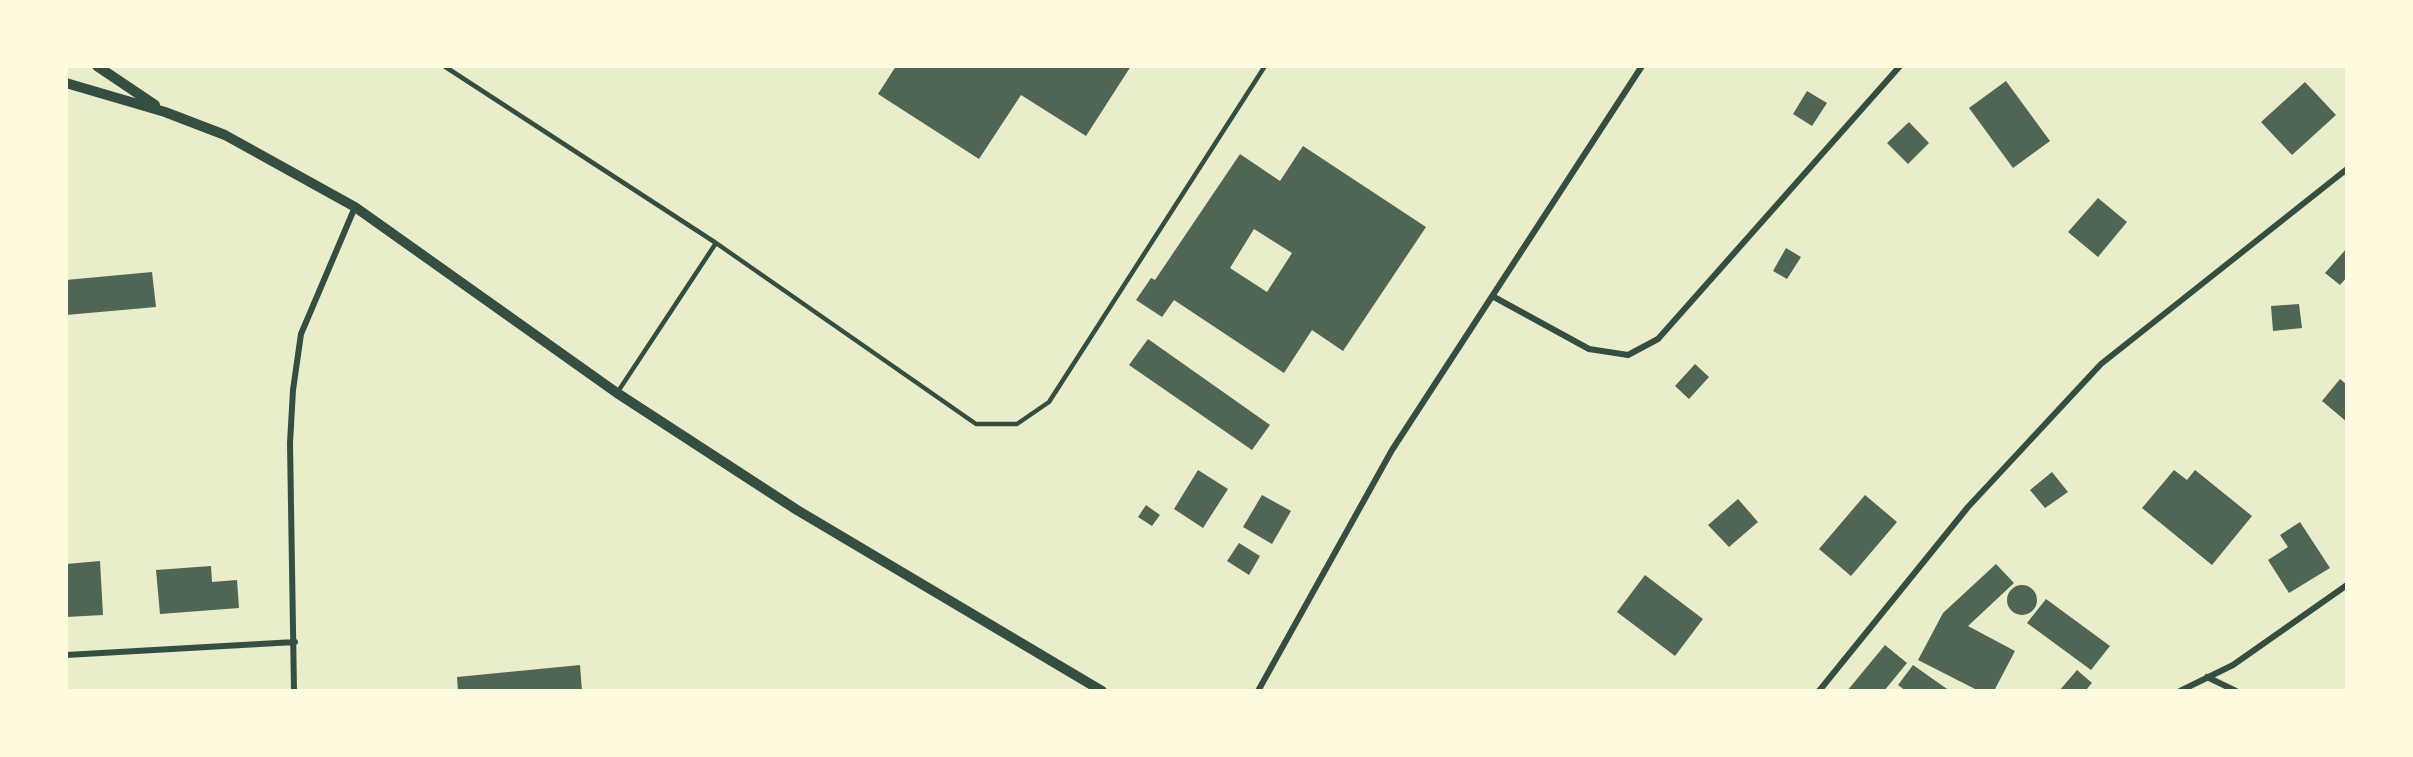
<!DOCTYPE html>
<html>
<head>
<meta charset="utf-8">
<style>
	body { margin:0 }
	#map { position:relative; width:2413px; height:757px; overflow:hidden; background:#e9edc9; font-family:"Source Sans 3",sans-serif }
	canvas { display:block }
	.frame { position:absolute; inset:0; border:68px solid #fefae0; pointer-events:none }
</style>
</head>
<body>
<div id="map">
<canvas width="2413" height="757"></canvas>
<div class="frame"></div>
</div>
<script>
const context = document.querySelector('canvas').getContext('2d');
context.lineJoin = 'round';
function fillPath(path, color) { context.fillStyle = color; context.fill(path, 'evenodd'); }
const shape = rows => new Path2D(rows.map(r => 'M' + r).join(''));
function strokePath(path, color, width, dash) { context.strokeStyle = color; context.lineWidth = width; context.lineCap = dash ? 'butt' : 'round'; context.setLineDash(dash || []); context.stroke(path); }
const building = shape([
	[896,66,1131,66,1086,136,1021,95,979,159,878,94],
	[2006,81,2050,141,2013,168,1969,108],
	[2305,82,2336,115,2292,155,2261,122],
	[1807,91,1827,103,1812,126,1793,114],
	[1909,122,1929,143,1908,164,1887,143],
	[1303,146,1426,227,1343,351,1312,330,1284,373,1174,300,1162,317,1136,300,1151,278,1155,280,1240,154,1280,181],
	[1254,229,1292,253,1267,292,1230,268],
	[2098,198,2127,222,2098,257,2068,232],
	[1786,248,1801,257,1787,279,1773,271],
	[2347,248,2347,277,2340,285,2325,273],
	[152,272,156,307,66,315,66,280],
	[2299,304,2302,328,2273,331,2271,306],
	[1148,339,1270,425,1252,450,1129,365],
	[1695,364,1709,377,1689,399,1675,386],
	[2340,379,2347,385,2347,422,2322,401],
	[1198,470,1228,489,1203,528,1174,509],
	[2174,470,2187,480,2195,470,2252,516,2212,565,2142,508],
	[2052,472,2068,492,2045,508,2030,490],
	[1262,495,1291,511,1272,544,1243,527],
	[1865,495,1897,522,1851,576,1819,549],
	[1738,499,1758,522,1729,547,1708,525],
	[1146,505,1160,515,1152,526,1138,517],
	[2300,522,2330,568,2289,593,2268,560,2288,547,2280,535],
	[1239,543,1260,556,1249,575,1227,561],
	[100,561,103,615,66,617,66,564],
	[1996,564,2014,583,1968,626,2015,651,1994,691,1979,691,1918,660,1943,613],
	[211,566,212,582,237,580,239,608,160,614,156,570],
	[1645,575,1703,619,1675,656,1617,612],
	'2007 600a15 15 0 1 1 30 0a15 15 0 1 1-30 0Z',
	[2046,599,2110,646,2091,670,2027,623],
	[1885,645,1907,663,1884,691,1847,691],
	[580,665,582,691,458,691,457,677],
	[1913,665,1950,691,1906,691,1898,685],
	[2077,670,2092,683,2085,691,2059,691]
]);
const service = shape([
	[444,66,716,243,976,424,1017,424,1049,402,1265,66],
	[617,393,716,243]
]);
const minor = shape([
	[1494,297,1589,349,1628,355,1658,339,1900,66],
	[66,655,295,642],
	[2207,677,2236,691],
	[294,691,290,443,293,390,301,334,355,207],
	[1258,691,1392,450,1642,66],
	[1819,691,1968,507,2101,364,2347,169],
	[2180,691,2233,665,2347,585]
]);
const tertiary = shape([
	[97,66,155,105],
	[66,83,165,112,225,135,355,207,617,393,797,510,1102,691]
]);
fillPath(building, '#4f6655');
strokePath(service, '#344e41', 4.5);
strokePath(minor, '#344e41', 6);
strokePath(tertiary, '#344e41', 10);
</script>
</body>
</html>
